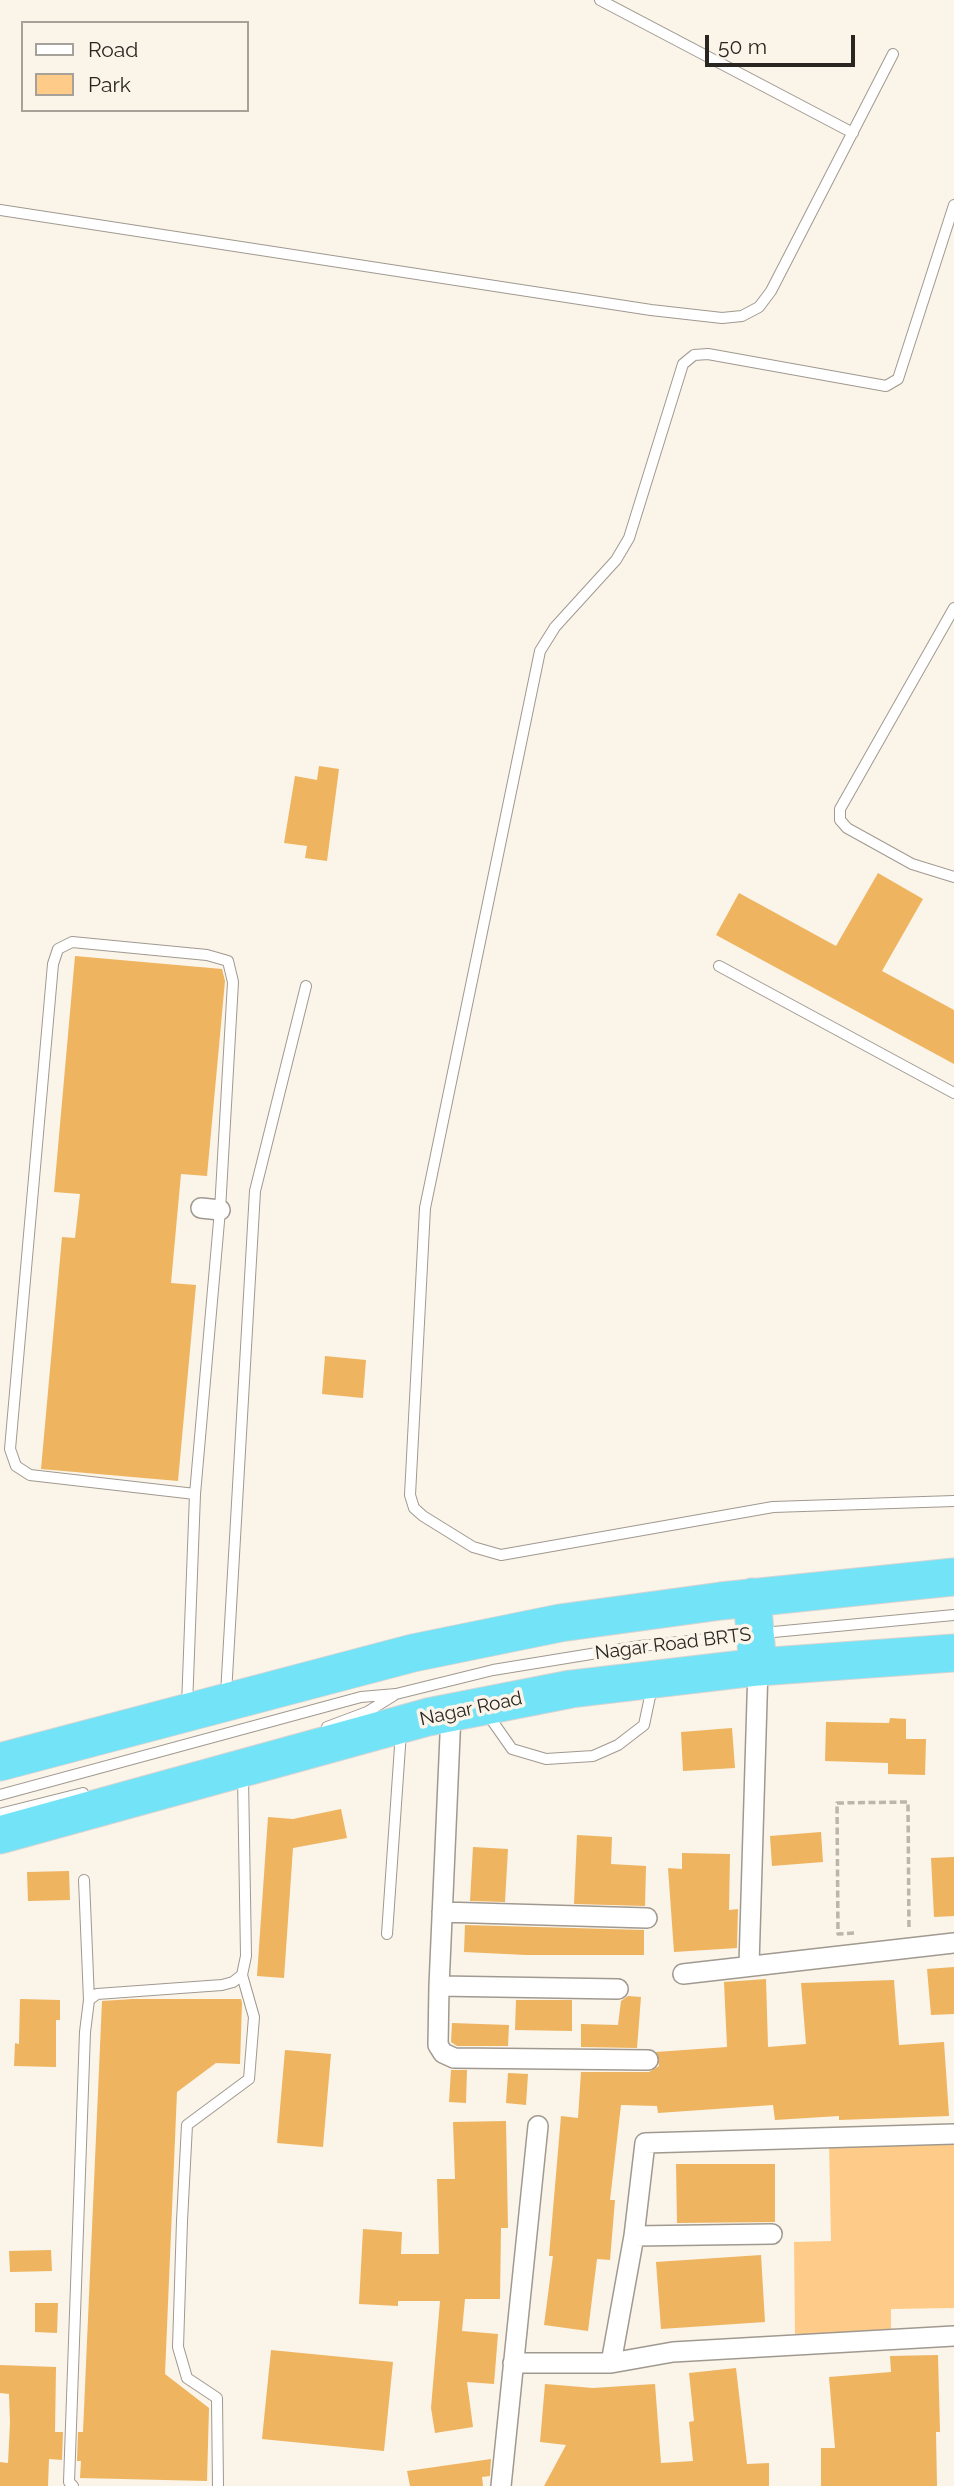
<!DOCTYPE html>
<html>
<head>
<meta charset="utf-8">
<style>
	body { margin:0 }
	#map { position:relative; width:954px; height:2486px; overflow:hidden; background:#fbf4e9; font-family:Raleway,sans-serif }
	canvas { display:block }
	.legend { position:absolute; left:21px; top:21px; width:228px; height:91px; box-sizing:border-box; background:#fbf4e9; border:2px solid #a7a299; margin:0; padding:9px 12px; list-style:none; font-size:21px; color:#292622 }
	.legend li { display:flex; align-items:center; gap:14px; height:35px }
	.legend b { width:35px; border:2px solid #a7a299 }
	.scale { position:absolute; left:705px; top:35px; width:150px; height:32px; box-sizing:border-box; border:4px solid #292622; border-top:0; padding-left:9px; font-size:21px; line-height:24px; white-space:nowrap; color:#292622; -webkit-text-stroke:5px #fbf4e9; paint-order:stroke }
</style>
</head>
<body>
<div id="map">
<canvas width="954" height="2486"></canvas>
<ul class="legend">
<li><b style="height:9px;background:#fff"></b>Road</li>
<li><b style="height:19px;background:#fecc88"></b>Park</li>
</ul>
<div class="scale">50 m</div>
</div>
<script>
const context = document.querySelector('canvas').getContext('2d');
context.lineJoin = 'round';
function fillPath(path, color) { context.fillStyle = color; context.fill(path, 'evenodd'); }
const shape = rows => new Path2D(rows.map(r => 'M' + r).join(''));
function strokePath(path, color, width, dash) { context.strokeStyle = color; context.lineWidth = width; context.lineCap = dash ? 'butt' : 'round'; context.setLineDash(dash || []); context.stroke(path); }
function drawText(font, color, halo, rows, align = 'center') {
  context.font = font + ' Raleway,sans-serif'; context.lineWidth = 7; context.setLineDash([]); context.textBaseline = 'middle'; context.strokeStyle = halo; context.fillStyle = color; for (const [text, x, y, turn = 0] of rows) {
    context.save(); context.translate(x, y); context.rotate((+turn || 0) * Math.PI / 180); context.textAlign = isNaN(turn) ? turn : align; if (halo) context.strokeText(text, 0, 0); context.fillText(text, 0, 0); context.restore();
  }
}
const green = shape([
	[954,2140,954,2308,891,2309,891,2333,795,2335,794,2242,831,2241,829,2142]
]);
const building = shape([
	[319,766,339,769,327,861,305,858,307,846,284,843,295,776,317,780],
	[878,873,923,899,882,971,954,1010,954,1064,716,935,739,893,836,946],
	[75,956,222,969,225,981,207,1176,181,1174,171,1283,196,1285,178,1481,41,1469,62,1237,75,1238,80,1194,54,1192],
	[325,1356,366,1360,363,1398,322,1394],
	[890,1718,906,1719,906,1739,926,1739,925,1775,888,1774,888,1763,825,1761,826,1722,889,1723],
	[732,1728,735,1768,683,1771,681,1732],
	[341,1809,347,1838,293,1848,284,1978,257,1976,268,1817,293,1819],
	[821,1832,823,1862,772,1866,770,1836],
	[577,1835,612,1837,611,1864,646,1866,645,1906,574,1904],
	[473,1847,508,1849,505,1902,470,1901],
	[682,1853,730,1854,729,1910,738,1909,737,1948,674,1952,668,1868,682,1869],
	[954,1857,954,1916,934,1917,931,1858],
	[69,1871,70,1900,28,1901,27,1872],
	[465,1925,644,1930,644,1955,526,1955,464,1952],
	[954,1967,954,2014,931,2015,927,1969],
	[766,1979,768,2047,806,2044,801,1983,894,1980,899,2045,944,2042,949,2116,839,2120,839,2116,775,2120,773,2105,658,2113,657,2106,621,2105,610,2200,615,2200,610,2260,597,2259,588,2331,544,2325,553,2256,549,2256,561,2116,578,2118,581,2072,649,2072,659,2066,656,2052,727,2047,724,1982],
	[628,1996,641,1997,637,2048,581,2047,581,2024,618,2025,621,2001],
	[20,1999,60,2000,60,2020,56,2020,56,2067,14,2066,15,2043,19,2044],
	[133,1999,241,1999,242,2003,240,2064,216,2063,177,2092,165,2374,209,2408,207,2481,80,2478,81,2461,77,2461,78,2432,83,2432,102,2001],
	[516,2000,572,2000,572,2031,515,2030],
	[452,2023,509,2025,508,2046,457,2046,451,2042],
	[285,2050,331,2054,323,2147,277,2143],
	[451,2070,467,2070,466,2103,449,2102],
	[508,2073,528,2074,526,2105,506,2103],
	[506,2121,508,2228,501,2228,500,2299,465,2299,462,2331,498,2334,494,2384,467,2382,473,2427,435,2433,431,2408,440,2301,398,2301,398,2306,359,2304,363,2229,402,2232,401,2254,439,2254,437,2179,455,2179,453,2122],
	[676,2164,775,2164,775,2222,677,2223],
	[51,2250,52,2271,10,2272,9,2251],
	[761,2255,765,2322,661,2329,656,2262],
	[35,2303,58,2303,57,2333,35,2332],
	[271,2350,393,2362,384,2451,262,2439],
	[938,2355,940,2432,936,2432,937,2486,821,2486,821,2448,835,2448,829,2377,891,2372,890,2356],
	[0,2365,56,2367,55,2432,63,2432,62,2460,49,2459,48,2486,0,2486,0,2462,8,2463,10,2423,9,2394,0,2393],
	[736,2368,747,2464,769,2463,769,2486,544,2486,566,2445,540,2442,545,2384,593,2388,655,2384,661,2463,693,2461,689,2422,694,2421,689,2373],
	[491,2459,490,2476,482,2477,483,2486,410,2486,407,2471]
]);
const path = shape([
	[854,1933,838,1934,837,1803,908,1802,909,1930]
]);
const lane = shape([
	[600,0,853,133],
	[954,205,898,379,886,386,708,354,694,355,683,364,629,538,616,560,555,627,540,651,425,1208,410,1495,414,1508,423,1516,473,1547,501,1555,773,1507,954,1501],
	[0,210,651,310,722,318,742,316,759,307,771,291,893,54],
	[954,608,840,809,840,820,847,828,912,864,954,877],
	[719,966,954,1093],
	[763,1633,954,1615],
	[226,1694,255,1191,306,986],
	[187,1706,195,1494,220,1210,233,982,228,961,207,955,72,942,58,949,53,964,10,1449,16,1466,30,1475,195,1494],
	[486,1712,512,1749,546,1759,593,1756,618,1745,644,1725,652,1687],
	[327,1727,367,1712,393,1696],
	[0,1795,361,1697,396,1694,493,1670,640,1646,748,1635],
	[0,1814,83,1793],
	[84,1880,89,2000],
	[387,1934,401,1732],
	[73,2486,69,2482,85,2032,89,2000,97,1994,222,1985,233,1982,242,1975,246,1956,243,1777],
	[218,2486,217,2398,187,2378,178,2347,182,2221,187,2125,249,2079,254,2017,242,1975]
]);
const street = shape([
	[201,1208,220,1210],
	[451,1713,439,1986,438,2045,443,2053,454,2058,648,2060],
	[442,1912,647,1918],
	[749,1965,758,1667],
	[683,1974,954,1943],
	[439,1986,618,1989],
	[634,2236,772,2234],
	[513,2363,611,2363,673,2352,954,2336],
	[611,2363,634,2236,645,2143,954,2134],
	[501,2486,538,2126]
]);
const highway = shape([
	[752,1597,758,1667],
	[0,1762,413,1653,560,1623,721,1601,954,1577],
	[0,1835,428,1717,571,1689,758,1667,954,1653]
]);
const streetNames = [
	["Nagar Road BRTS",673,1644,-7],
	["Nagar Road",471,1709,-12]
];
fillPath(green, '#fecc88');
fillPath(building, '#eeb45f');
strokePath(lane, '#a09990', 12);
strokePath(street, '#a09990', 22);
strokePath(highway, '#d4d4d3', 39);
strokePath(path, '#bbb5ac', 3.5, [7, 3.5]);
strokePath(lane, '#fff', 10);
strokePath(street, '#fff', 19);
strokePath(highway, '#73e3f7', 37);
drawText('19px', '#292622', '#fbf4e9', streetNames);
</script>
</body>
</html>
